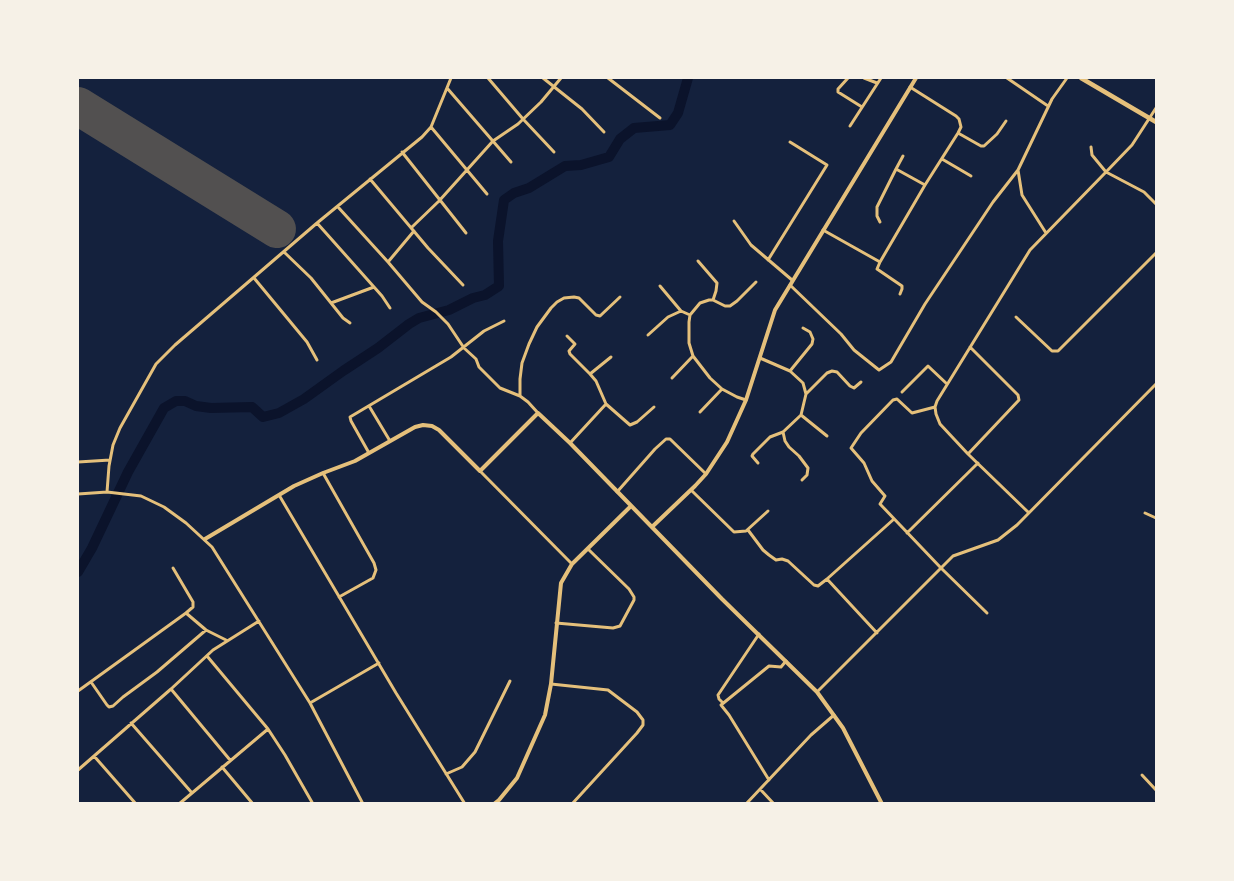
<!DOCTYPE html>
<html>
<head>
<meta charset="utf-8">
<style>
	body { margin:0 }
	#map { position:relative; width:1234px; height:881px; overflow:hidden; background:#14213d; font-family:Inter,sans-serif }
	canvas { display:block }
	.frame { position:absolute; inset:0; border:79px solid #f6f1e7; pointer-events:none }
</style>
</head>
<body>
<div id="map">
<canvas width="1234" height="881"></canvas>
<div class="frame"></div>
</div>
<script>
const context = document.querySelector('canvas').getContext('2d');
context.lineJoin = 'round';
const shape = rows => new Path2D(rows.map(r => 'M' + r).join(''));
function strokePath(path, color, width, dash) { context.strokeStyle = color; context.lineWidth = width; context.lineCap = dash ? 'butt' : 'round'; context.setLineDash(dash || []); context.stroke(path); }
const river = shape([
	[78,572,92,548,128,472,164,408,176,401,185,401,196,406,211,408,252,407,263,417,279,413,304,399,343,371,378,348,409,324,419,318,449,310,473,298,485,295,499,286,498,241,504,200,514,193,529,188,565,166,581,165,609,157,620,139,634,128,670,125,678,113,688,78]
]);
const runway = shape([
	[78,106,277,229]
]);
const minor = shape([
	[488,78,523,119,554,152],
	[543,78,582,109,604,132],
	[608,78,660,118],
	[848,78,838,89,838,92,862,107],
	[864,78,877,83],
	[1007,78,1048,106],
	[447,88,511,162],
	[850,126,881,78],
	[431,127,487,194],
	[958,133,981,146,984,146,997,134,1006,121],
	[1091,147,1092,155,1106,172,1132,145,1156,108],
	[402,152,466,233],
	[942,159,971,176],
	[896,169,903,156],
	[370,179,428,248,463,285],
	[338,207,388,262,422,302,436,312,448,324,464,348,476,359,479,367,500,388,520,396,528,402,538,413],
	[734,221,751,245,792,280],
	[880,222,877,216,877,207,896,169,925,185],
	[317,223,382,296,390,308],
	[411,228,439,201,493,141,518,124,541,102,561,78],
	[823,230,880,262,925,185,958,133,961,127,959,119,956,116,910,87],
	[1046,233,1022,195,1018,170,1052,99,1067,78],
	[284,252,311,278,343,318,350,323],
	[768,260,827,165,790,142],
	[698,261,717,283,716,291,713,300],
	[388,262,414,231],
	[880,262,877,269,902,286,902,289,900,294],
	[254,278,307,342,317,360],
	[790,285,841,334,854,350,879,370,891,362,925,304,993,202,1018,170],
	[660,286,681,311,690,315],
	[331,303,374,287],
	[1016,317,1052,351,1058,351,1156,253],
	[648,335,668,317,681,311],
	[567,336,575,344,569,351,570,354,590,374],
	[790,371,812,344,813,339,810,332,803,328],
	[672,378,693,356],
	[902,392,928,366,947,384],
	[806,394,827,373,832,371,837,372,850,386,854,388,861,382],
	[520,396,520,379,522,363,529,344,537,327,551,308,557,302,564,298,574,297,579,298,596,315,600,316,620,297],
	[746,400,737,397,722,389,710,378,693,356,689,343,689,322,690,315,700,303,709,300,713,300,725,306,730,306,737,301,756,282],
	[606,404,630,425,637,422,654,407],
	[369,406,390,441],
	[935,407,912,413,897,399,893,400,861,433,851,448,864,463,872,481,885,496,880,504,941,568,987,613],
	[700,412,722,389],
	[801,415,827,436],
	[783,432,785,441,789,447,799,456,808,468,807,475,802,480],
	[570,443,606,404,596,381,590,374,611,357],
	[369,453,351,421,350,417,451,357,484,331,504,321],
	[968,454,1019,400,1018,395,970,347],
	[78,462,110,460],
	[758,463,752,456,753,454,770,437,783,432,801,415,806,394,803,383,790,371,760,358],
	[480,471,572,564],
	[323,473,374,563,376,570,373,578,339,597],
	[691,490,734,532,746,531,768,511],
	[107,492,109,466,113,445,120,428,156,364,175,345,317,223,422,137,431,127,451,78],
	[617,492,655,449,666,439,670,439,706,474],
	[78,494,107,492,141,496,164,507,186,523,212,547,310,703,363,804],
	[279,495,396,693,465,804],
	[1028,512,968,454,940,424,936,414,935,407,937,401,1030,250,1106,172,1144,192,1156,204],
	[1145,513,1156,518],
	[748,530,763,550,769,555,776,560,782,559,788,561,814,585,818,586,827,579,894,519],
	[907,533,978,463],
	[173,568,193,602,193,607,186,613],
	[827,579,877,633],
	[556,623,613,628,620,626,634,600,634,597,629,589,588,549],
	[207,656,268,729,285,755,313,804],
	[91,682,107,705,109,707,113,706,123,697,157,672,206,630],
	[551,684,608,690,637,712,643,720,643,725,637,733,572,804],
	[171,689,230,760],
	[78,691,186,613,206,630,226,640],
	[817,692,953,556,998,540,1017,525,1156,384],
	[310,703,379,663],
	[723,703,719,699,718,695,759,634],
	[131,723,192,793],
	[94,756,136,804],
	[222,767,253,804],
	[78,770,171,689,213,650,259,621],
	[446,774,462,767,475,752,510,681],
	[1142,775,1156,790],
	[769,780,729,715,721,705,769,666,781,667,786,661],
	[760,789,774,804],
	[179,804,268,729],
	[746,804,811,735,834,715]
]);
const tertiary = shape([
	[653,526,695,486,706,474,727,442,746,400,775,310,916,78],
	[205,539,294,486,323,473,355,461,415,427,423,425,432,426,439,430,480,471,538,413,570,443,722,599,817,692,843,728,882,804],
	[494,804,499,800,517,778,545,715,551,684,561,583,572,564,631,506]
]);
const secondary = shape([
	[1081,78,1156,122]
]);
strokePath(river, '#0b132b', 10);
strokePath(runway, '#525050', 38);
strokePath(minor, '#e5c07b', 3);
strokePath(tertiary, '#e5c07b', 4);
strokePath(secondary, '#e5c07b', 4.5);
</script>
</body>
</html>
